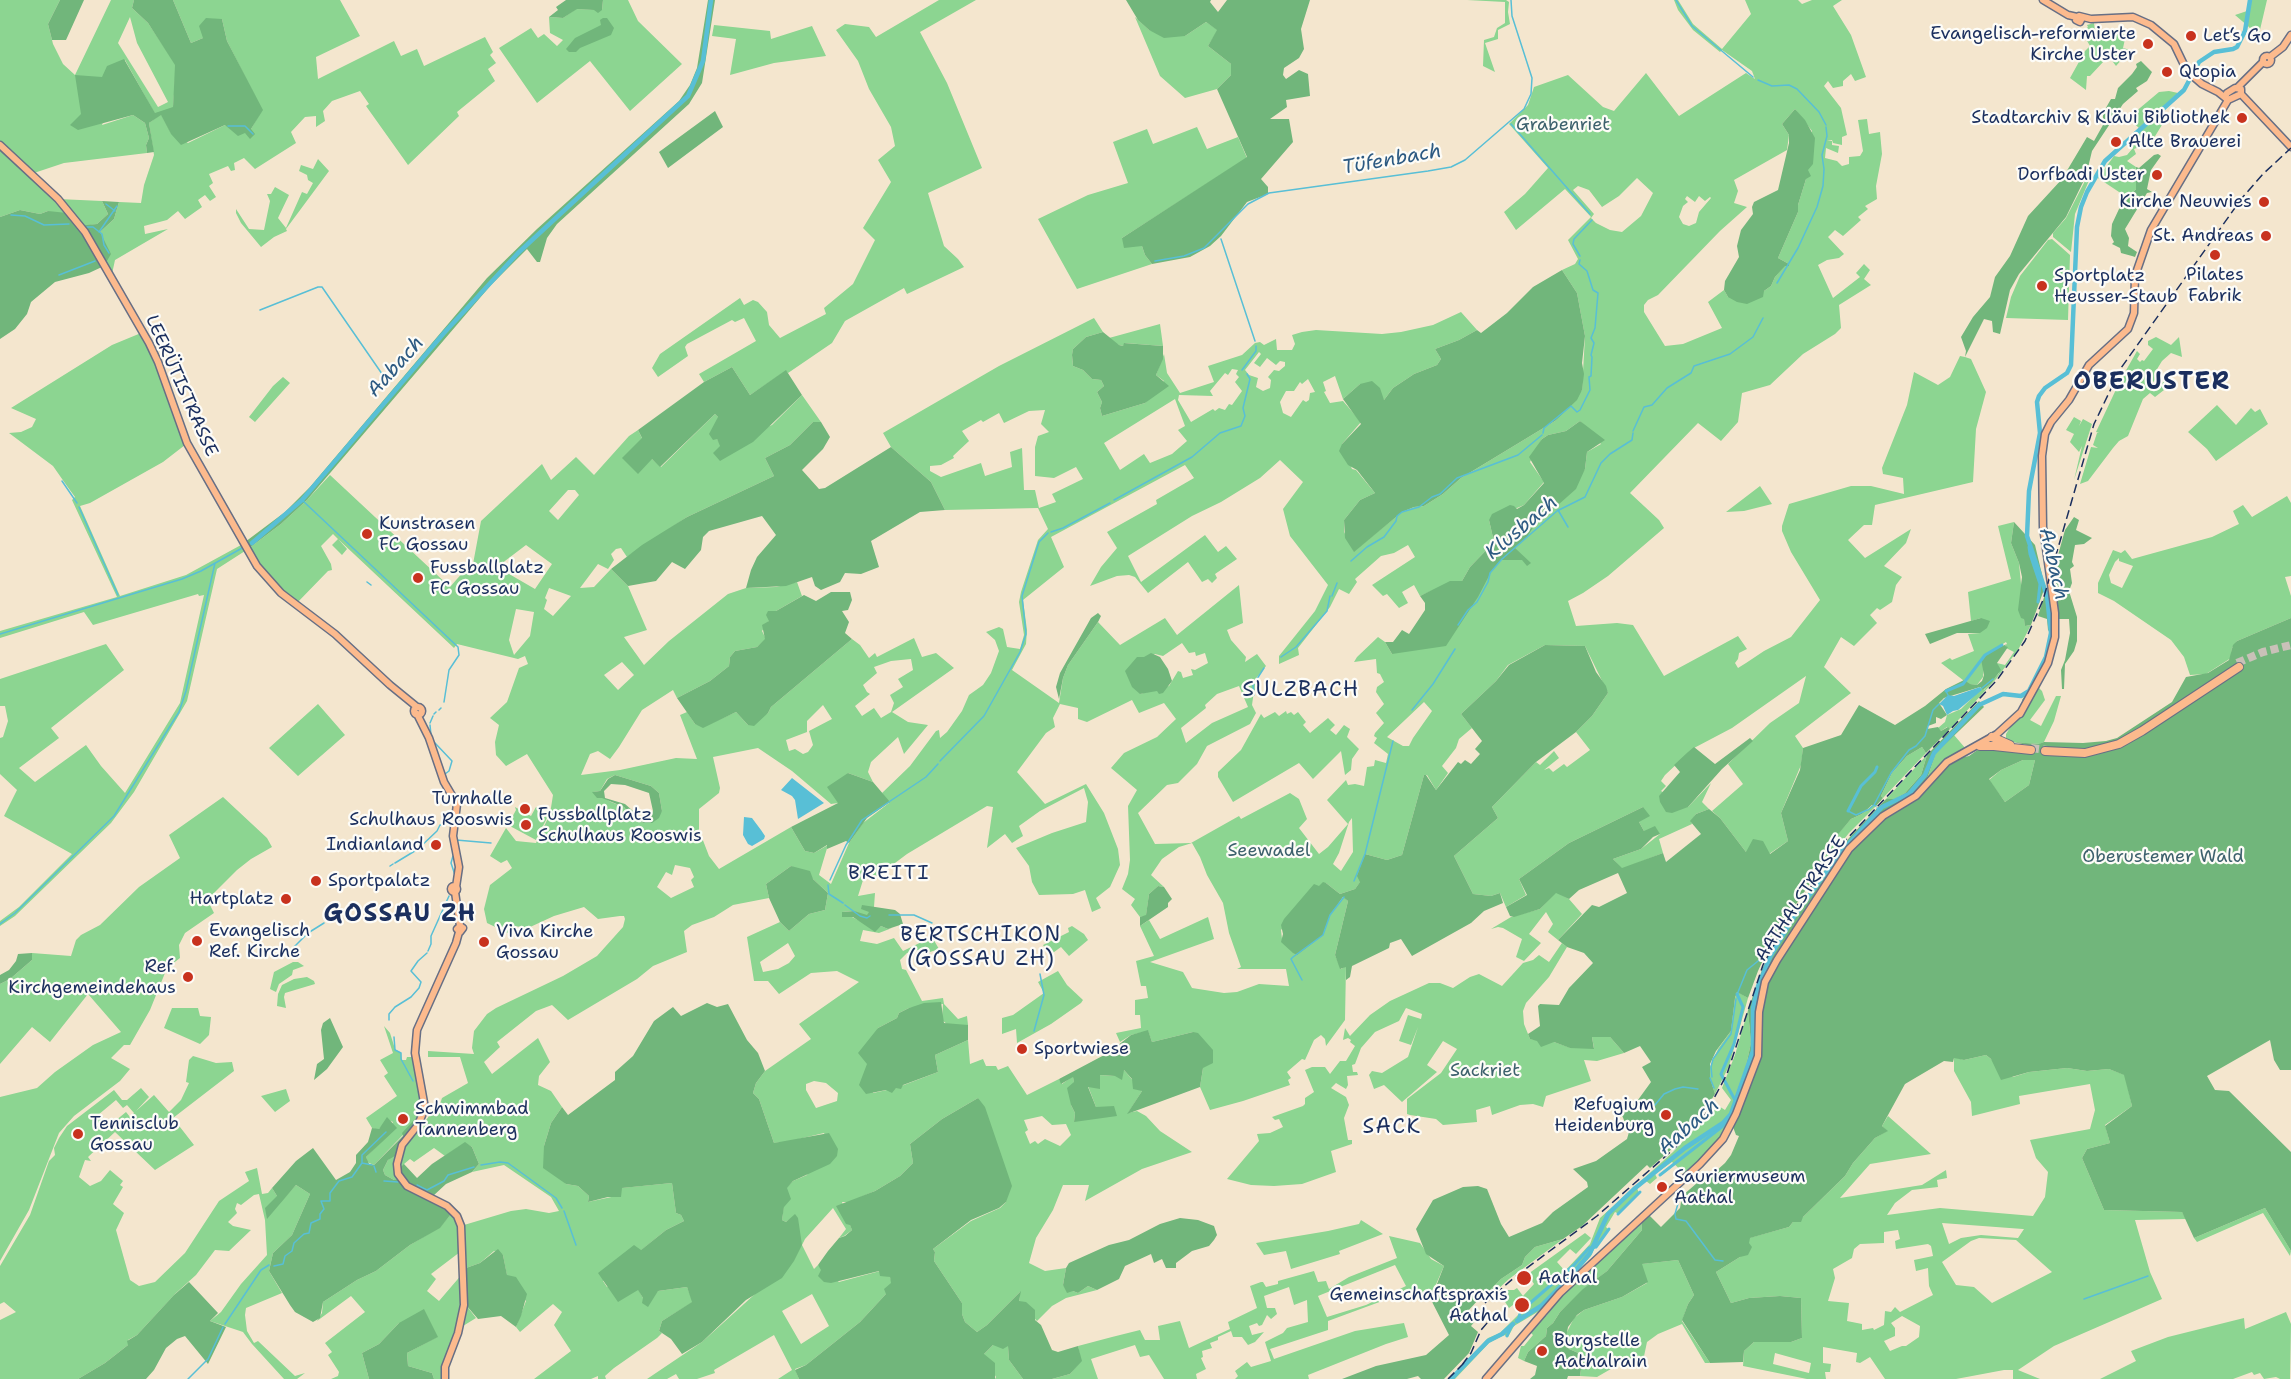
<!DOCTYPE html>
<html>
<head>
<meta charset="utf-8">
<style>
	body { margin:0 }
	canvas { display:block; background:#f4e6ce }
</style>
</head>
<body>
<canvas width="2291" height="1379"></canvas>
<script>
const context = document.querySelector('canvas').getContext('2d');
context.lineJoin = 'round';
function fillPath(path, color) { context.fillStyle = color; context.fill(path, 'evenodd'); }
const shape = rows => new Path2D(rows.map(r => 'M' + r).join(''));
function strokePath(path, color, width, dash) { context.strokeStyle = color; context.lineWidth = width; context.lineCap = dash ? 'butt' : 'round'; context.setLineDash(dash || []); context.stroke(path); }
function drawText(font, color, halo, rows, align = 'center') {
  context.font = font + ' "Shantell Sans",sans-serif'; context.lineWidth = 4.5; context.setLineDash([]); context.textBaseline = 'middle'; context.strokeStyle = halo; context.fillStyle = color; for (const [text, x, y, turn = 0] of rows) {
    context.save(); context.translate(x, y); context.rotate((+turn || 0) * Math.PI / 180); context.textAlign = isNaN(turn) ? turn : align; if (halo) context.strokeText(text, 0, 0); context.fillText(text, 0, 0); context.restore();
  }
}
const green = shape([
	[0,0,60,0,48,24,53,44,63,64,75,75,111,0,134,0,132,8,148,23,176,65,173,108,155,114,125,60,102,125,133,115,145,123,149,138,146,145,147,153,64,163,31,174,58,199,102,201,108,214,97,224,77,227,48,211,40,214,20,210,0,217],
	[130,17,137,43,168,102,158,107,118,43],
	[173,0,340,0,360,36,316,57,318,79,394,41,401,56,417,49,424,66,485,37,493,52,490,55,496,63,488,69,495,81,457,112,459,116,408,165,366,106,369,104,360,91,332,101,323,111,325,121,316,127,316,116,305,117,291,132,296,143,255,169,244,158,234,163,235,170,231,171,228,166,209,174,213,183,209,186,216,197,210,201,205,195,198,200,202,207,185,219,178,211,167,220,144,226,145,234,168,229,115,260,112,274,108,278,100,232,114,219,119,202,141,203,144,185,154,155,149,123,161,114,171,133,188,143,225,125,251,129,262,110,227,41,222,19,203,38,191,43],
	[603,0,628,0,638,21,682,64,630,111,590,61,537,103,499,48,531,28,538,38,544,34,557,46,563,40,550,33,549,17,563,18,576,9,602,10],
	[939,0,976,0,920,32,947,83,982,168,928,193,944,246,958,259,964,267,907,294,904,288,845,321,832,343,791,371,788,373,786,371,750,395,732,367,704,382,699,374,756,341,744,318,735,322,732,320,687,344,685,347,688,356,658,377,652,368,660,354,740,298,744,305,753,300,758,302,767,312,769,325,780,338,826,314,824,308,853,284,875,240,863,228,891,182,878,160,895,146,891,127,869,89,858,61,836,30,845,24,869,27,876,37],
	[1467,0,1506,0,1509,2,1508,12,1510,24,1498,30,1498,39,1485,43,1495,72,1483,66,1484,40,1494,37,1497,28,1505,23,1505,2],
	[1674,0,1678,0,1693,24,1722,49,1751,14,1745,0,1798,0,1802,4,1812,0,1842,0,1833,6,1851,35,1866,77,1855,81,1851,74,1843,81,1843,86,1833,88,1828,81,1824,86,1841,108,1847,135,1842,137,1842,145,1833,143,1832,140,1827,140,1832,141,1832,145,1839,146,1838,153,1826,148,1825,158,1837,161,1842,166,1849,164,1849,157,1860,156,1863,151,1858,120,1867,119,1869,134,1880,132,1882,154,1876,186,1877,199,1865,206,1868,209,1858,217,1861,220,1843,236,1835,230,1828,237,1844,254,1839,258,1827,260,1818,265,1833,298,1860,277,1856,273,1864,264,1870,270,1864,279,1871,285,1839,305,1841,328,1835,334,1803,354,1770,385,1742,393,1738,422,1721,441,1698,423,1630,493,1659,520,1664,528,1608,576,1583,593,1568,601,1576,626,1617,623,1633,625,1664,676,1738,636,1747,649,1739,653,1738,659,1735,663,1738,668,1746,663,1764,651,1791,637,1820,600,1791,552,1782,531,1782,526,1789,504,1851,486,1871,486,1904,494,1903,478,1883,474,1882,468,1907,405,1914,372,1938,385,1950,377,1960,356,1965,357,1971,359,1986,392,1976,429,1973,482,1875,505,1872,525,1864,525,1848,540,1865,558,1911,529,1906,543,1884,566,1902,577,1896,585,1892,602,1880,610,1877,608,1870,615,1877,623,1854,646,1841,637,1824,667,1851,693,1795,736,1803,748,1801,765,1781,813,1788,841,1769,854,1746,852,1720,818,1712,811,1743,784,1728,764,1770,723,1799,703,1806,676,1732,728,1694,748,1665,775,1661,781,1666,786,1661,791,1688,807,1711,783,1702,802,1709,809,1696,814,1691,821,1692,824,1659,839,1663,853,1622,869,1613,859,1641,849,1660,834,1644,831,1639,822,1643,807,1569,843,1519,879,1526,895,1506,907,1500,893,1491,896,1473,894,1454,856,1498,818,1492,807,1536,762,1540,765,1554,751,1559,758,1544,770,1549,768,1553,772,1564,764,1567,767,1590,750,1576,732,1592,716,1608,693,1585,646,1545,645,1508,665,1496,681,1461,714,1472,728,1459,739,1456,748,1442,766,1448,773,1436,790,1427,775,1424,775,1402,855,1387,860,1365,854,1361,881,1355,889,1340,894,1326,883,1281,930,1282,939,1323,935,1330,915,1334,908,1344,897,1348,901,1335,955,1341,969,1346,966,1345,1020,1326,1046,1325,1039,1321,1035,1314,1040,1305,1060,1302,1059,1287,1072,1291,1078,1288,1080,1290,1085,1243,1101,1210,1110,1200,1087,1203,1068,1193,1032,1152,1042,1148,1031,1131,1035,1120,1042,1116,1033,1141,1028,1140,1015,1135,1015,1135,1000,1148,998,1146,986,1141,986,1136,961,1154,956,1140,926,1149,920,1160,939,1208,917,1214,939,1150,962,1183,972,1192,988,1224,993,1237,992,1259,984,1289,986,1286,969,1237,969,1241,967,1229,933,1223,903,1207,875,1200,857,1192,843,1179,847,1162,859,1151,875,1164,887,1158,886,1149,894,1146,916,1140,917,1131,905,1135,899,1122,889,1128,874,1130,860,1128,806,1137,790,1111,768,1124,753,1157,737,1176,719,1164,703,1139,713,1132,700,1087,722,1078,719,1078,708,1060,704,1053,718,1055,727,1046,733,1017,772,1045,804,1086,784,1104,813,1118,849,1120,865,1110,887,1096,898,1101,908,1092,912,1085,890,1073,894,1039,895,1032,882,1029,866,1016,848,1052,833,1086,822,1088,802,1084,788,1040,811,1019,826,1023,836,1012,843,1005,834,987,848,993,807,987,806,907,854,883,872,889,880,871,874,875,868,872,866,861,878,864,877,858,896,875,893,874,907,867,916,853,911,842,912,864,923,875,931,881,926,888,929,892,928,879,933,863,930,860,941,877,944,894,938,903,951,932,937,939,949,927,953,918,950,907,953,900,960,902,969,906,970,922,1001,943,998,944,1004,958,1019,967,1016,968,1025,948,1025,942,1020,943,1004,909,1008,899,1013,897,1018,878,1028,867,1064,873,1093,896,1088,938,1072,935,1055,968,1040,970,1064,983,1059,986,1066,996,1066,998,1070,1008,1066,1027,1095,1059,1079,1062,1084,1073,1076,1074,1082,1071,1105,1075,1113,1074,1122,1096,1107,1088,1086,1099,1075,1115,1076,1124,1070,1142,1091,1128,1113,1137,1111,1146,1116,1160,1131,1192,1152,1142,1169,1085,1201,1089,1185,1063,1185,1053,1210,1036,1238,1029,1263,1045,1271,1066,1268,1063,1285,1073,1291,1078,1293,1088,1286,1097,1290,1066,1298,1052,1306,1037,1321,1019,1302,1020,1292,987,1325,977,1332,965,1322,962,1314,962,1303,934,1261,935,1252,933,1249,971,1221,1000,1208,1006,1202,978,1098,942,1119,910,1144,913,1163,900,1176,875,1191,849,1202,842,1202,852,1230,844,1236,839,1238,846,1229,833,1208,805,1239,802,1245,814,1269,818,1265,839,1282,880,1271,890,1277,892,1283,887,1293,860,1322,806,1365,795,1369,799,1379,778,1379,792,1370,774,1335,714,1370,715,1373,697,1379,679,1379,676,1374,667,1379,647,1379,702,1342,755,1294,790,1219,786,1222,782,1220,786,1188,793,1181,807,1175,825,1135,824,1133,786,1142,774,1143,759,1099,753,1093,756,1083,765,1071,811,1039,799,1024,859,982,837,971,811,973,779,994,768,981,754,981,747,937,780,922,789,931,809,914,825,910,828,893,813,879,791,866,766,884,769,898,733,905,714,917,692,925,684,931,687,952,653,966,637,979,568,1020,552,1005,536,1011,497,1042,500,1047,484,1062,492,1074,538,1038,550,1062,539,1076,538,1085,551,1091,562,1107,551,1123,544,1146,566,1184,578,1186,589,1196,588,1202,616,1196,621,1188,672,1183,676,1213,681,1215,684,1221,666,1230,603,1281,607,1287,638,1289,643,1298,658,1291,687,1287,693,1302,662,1321,659,1331,662,1333,657,1338,614,1368,605,1376,606,1379,598,1379,598,1376,591,1379,534,1379,571,1351,554,1325,562,1312,553,1304,520,1332,516,1327,526,1301,507,1276,503,1255,494,1251,480,1263,466,1268,466,1305,476,1318,463,1326,450,1361,447,1379,434,1379,432,1373,408,1366,407,1353,437,1337,399,1323,379,1344,362,1353,369,1379,331,1379,338,1376,339,1372,328,1355,332,1352,325,1343,365,1312,351,1296,317,1321,322,1313,323,1302,357,1280,376,1271,410,1245,440,1227,451,1214,431,1198,433,1196,453,1207,464,1225,511,1211,526,1209,549,1213,559,1211,551,1197,504,1165,472,1172,479,1164,472,1147,465,1143,445,1156,434,1148,414,1162,410,1159,404,1164,405,1181,394,1180,385,1175,383,1170,388,1160,418,1125,422,1126,429,1116,438,1110,442,1098,468,1083,460,1057,428,1057,428,1051,474,1054,472,1048,474,1031,487,1014,496,1008,563,976,597,956,623,927,625,919,624,916,620,916,598,919,584,907,554,916,528,928,514,926,510,934,487,923,484,909,490,885,512,868,507,860,501,863,490,856,506,828,516,841,536,843,550,814,553,795,527,754,506,766,496,755,495,742,499,725,490,718,507,702,519,668,528,664,525,656,518,659,457,644,454,648,338,539,347,549,342,555,332,545,338,539,333,534,321,546,331,564,332,570,328,571,295,605,266,575,248,549,281,524,307,500,330,475,450,587,471,563,473,564,481,521,542,464,551,480,576,457,594,475,629,436,638,430,652,459,661,467,715,414,718,417,717,439,721,446,772,425,802,395,821,422,813,422,790,445,765,458,774,476,687,517,627,557,621,548,616,549,611,554,614,560,608,569,598,564,580,588,594,587,611,569,628,586,647,630,624,637,644,665,669,641,728,594,746,588,776,587,797,582,802,596,776,611,762,631,766,639,757,647,735,651,730,657,729,666,710,681,677,698,673,690,642,710,619,747,610,759,598,751,590,754,581,775,620,770,676,758,697,759,680,715,687,712,695,724,705,726,736,712,748,725,768,713,771,707,852,639,860,645,869,658,875,653,877,657,914,638,922,657,936,653,954,668,892,712,908,722,928,725,904,754,898,737,871,762,868,772,873,782,848,773,838,803,831,804,792,771,758,748,713,757,720,788,719,793,699,809,699,830,709,856,719,869,791,827,805,851,814,853,828,845,819,875,831,884,849,843,863,823,889,803,882,793,910,766,936,731,939,730,940,738,947,732,962,711,969,695,983,685,991,673,999,651,995,640,986,632,999,627,1003,629,1007,647,1020,649,1024,635,1019,602,1021,592,1038,540,1048,529,1038,508,945,510,931,482,891,447,883,433,999,366,1094,318,1103,332,1086,337,1073,349,1072,356,1073,366,1083,370,1092,379,1101,380,1104,386,1097,392,1102,402,1100,408,1102,416,1145,403,1164,381,1156,375,1164,354,1167,373,1180,393,1214,382,1208,366,1242,355,1255,343,1260,342,1264,345,1276,339,1277,350,1292,350,1295,344,1292,335,1302,332,1316,330,1382,334,1401,332,1433,325,1461,312,1477,330,1459,340,1435,349,1441,359,1437,365,1414,374,1393,388,1384,400,1360,384,1343,399,1335,376,1323,382,1326,391,1324,392,1330,403,1343,401,1361,422,1342,444,1352,469,1356,470,1375,493,1360,500,1344,520,1344,532,1354,551,1402,512,1414,507,1424,506,1443,494,1461,478,1555,421,1582,390,1585,336,1577,293,1562,270,1575,264,1578,259,1568,240,1591,217,1565,189,1516,230,1504,212,1525,194,1548,168,1509,124,1528,105,1534,87,1568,75,1603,107,1614,111,1646,73,1679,116,1746,73,1755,79,1752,71,1722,50,1720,52,1693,30,1678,10],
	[1795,109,1812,131,1806,179,1798,205,1798,212,1778,258,1789,264,1785,265,1775,277,1771,286,1764,291,1728,297,1724,290,1708,302,1722,328,1683,344,1665,346,1644,312,1644,305,1648,300,1658,295,1720,231,1747,207,1734,203,1738,191,1734,180,1787,150,1789,135,1782,124],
	[1637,178,1653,193,1641,216,1622,232,1610,230,1596,223,1591,218,1594,214,1573,190,1578,186,1589,190,1602,207,1619,196],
	[1687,196,1695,202,1699,196,1705,201,1710,197,1711,198,1699,212,1696,223,1689,226,1683,224,1679,217,1683,206,1688,202,1685,199],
	[1259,352,1261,354,1254,363,1260,367,1267,358,1276,365,1280,361,1285,362,1285,366,1279,371,1274,370,1268,377,1271,380,1270,388,1263,391,1256,387,1258,378,1249,375,1245,370],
	[1232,369,1238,370,1236,374,1239,377,1235,382,1242,391,1232,405,1229,404,1225,410,1219,408,1215,411,1213,409,1191,422,1178,400,1179,395,1213,396,1210,391,1225,373,1228,375],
	[1308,379,1315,392,1310,393,1309,400,1306,402,1303,400,1291,417,1283,413,1280,402,1286,391,1294,391,1300,382,1302,384],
	[1175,399,1185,426,1178,430,1187,441,1172,454,1150,463,1144,454,1120,470,1104,443],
	[1045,410,1041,424,1049,432,1038,436,1035,447,1035,476,1054,478,1076,467,1083,479,1052,494,1056,502,1039,508,1035,490,1024,490,1022,448,1010,452,1012,467,985,476,981,463,941,477,930,471,930,466,941,465,954,458,953,456,969,441,962,431,981,420,983,422,999,413,1004,423,1029,411],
	[1580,421,1601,444,1587,452,1585,469,1558,505,1541,515,1490,573,1392,654,1385,642,1378,637,1357,657,1354,662,1376,659,1377,673,1380,674,1384,682,1377,687,1376,692,1384,704,1376,713,1384,723,1375,733,1374,736,1377,738,1374,743,1388,754,1386,763,1375,760,1374,766,1367,767,1364,786,1355,784,1348,785,1346,780,1327,800,1348,824,1328,847,1319,854,1299,828,1307,819,1299,799,1290,793,1241,819,1239,816,1191,843,1155,844,1138,813,1167,785,1178,783,1197,764,1207,746,1250,724,1256,713,1252,705,1254,691,1258,687,1253,682,1266,666,1257,654,1245,662,1246,657,1231,640,1227,630,1243,623,1239,585,1177,635,1165,618,1120,645,1098,622,1068,665,1063,678,1059,703,1012,670,1026,644,1027,630,1023,600,1064,567,1051,537,1185,465,1194,478,1156,500,1157,504,1107,532,1117,548,1101,567,1090,586,1117,576,1129,575,1135,577,1148,593,1188,562,1202,582,1208,579,1212,583,1217,578,1215,574,1237,559,1226,546,1218,552,1205,535,1141,582,1128,556,1192,516,1221,502,1260,478,1280,460,1303,482,1283,509,1290,536,1328,585,1315,611,1279,656,1279,664,1299,655,1298,648,1330,607,1339,589,1349,594,1357,582,1355,579,1381,556,1394,553,1408,545,1415,557,1372,585,1383,596,1387,594,1399,608,1408,603,1402,592,1414,585,1420,596,1431,591,1462,581,1470,567,1494,542,1489,520,1524,505,1544,482,1530,462,1542,439,1548,435,1566,431],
	[568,490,575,490,579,495,558,520,549,511],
	[526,545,552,564,535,589,497,567],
	[549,588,571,596,553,616,544,609,547,600,545,598],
	[516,609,534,612,530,636,514,655,509,640],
	[1182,643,1189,653,1195,652,1196,656,1205,653,1208,663,1195,670,1191,669,1193,675,1183,678,1181,672,1178,671,1169,686,1140,694,1144,658,1155,654,1163,656],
	[911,659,913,670,898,679,903,687,890,695,894,703,891,712,881,718,874,708,862,716,855,706,870,694,867,692,863,685,877,673,874,667,891,661],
	[622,662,634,675,618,690,604,675],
	[1239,686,1248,707,1212,723,1186,743,1181,728,1206,708,1205,705,1217,694],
	[1424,702,1432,711,1413,738,1409,746,1403,746,1387,737],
	[823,705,832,719,809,731,813,745,811,748,808,752,803,754,795,749,789,751,786,740,807,732,807,721],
	[615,775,651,786,659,793,662,811,644,823,634,820,624,807,611,802,593,792,600,791,607,779],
	[1352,818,1353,852,1341,871,1333,864,1339,853,1349,822],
	[675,865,690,868,694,877,691,880,694,887,671,898,657,887,666,872,672,875],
	[788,943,795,956,789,963,778,969,763,972,760,962],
	[814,1081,826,1083,838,1093,837,1101,816,1108,806,1090,806,1084],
	[1042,1116,1052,1125,1066,1124,1071,1135,1060,1146,1045,1139,1038,1144,1035,1141,1030,1144,1025,1132,1028,1130,1024,1120],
	[460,1252,463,1273,439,1301,427,1291,436,1279,431,1274],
	[812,1294,829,1326,801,1344,782,1311],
	[2251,0,2267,0,2259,34,2256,37,2249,27,2235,15,2250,10],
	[1135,17,1149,30,1185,36,1206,22,1218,30,1208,46,1231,64,1231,75,1217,89,1185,98,1160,76],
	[2094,23,2095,31,2123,29,2125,39,2123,48,2130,50,2116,66,2110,58,2104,61,2090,76,2087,76,2086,90,2070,78,2085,51,2090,46,2082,32,2088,27,2087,25],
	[714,25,770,31,771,39,812,26,826,56,774,63,730,75,736,39,712,36],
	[2169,91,2178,93,2139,128,2128,118,2159,92],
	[2159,114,2165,120,2149,146,2144,145,2134,149,2136,154,2127,161,2136,167,2135,173,2138,176,2136,189,2128,198,2098,178,2114,156,2119,157,2127,155,2133,148,2127,142],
	[1197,127,1207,149,1238,137,1247,158,1122,238,1142,246,1145,255,1152,264,1077,289,1038,219,1088,195,1128,183,1113,142,1147,129,1153,144],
	[318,159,329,171,286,229,287,231,274,237,261,247,241,223,236,213,236,209,249,229,264,230,270,201,267,194,271,194,275,187,289,195,278,218,286,228,302,192,307,194,313,183,308,180,307,175,299,171,301,165,313,169],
	[2087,177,2090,178,2075,214,2071,252,2053,237,2053,233,2066,218],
	[2052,239,2070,255,2068,320,2006,318,2011,297,2020,276,2048,240],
	[1160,324,1163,346,1125,343,1123,346,1115,344,1109,338],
	[141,333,156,364,185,445,163,462,90,503,80,506,120,596,186,575,241,545,245,551,217,569,187,701,134,792,111,823,15,916,0,926,0,921,19,907,72,854,4,816,17,790,0,774,0,738,3,737,8,721,5,706,0,706,0,679,106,644,124,670,51,728,59,738,19,768,35,782,86,745,101,766,125,793,180,703,204,595,199,596,198,594,93,625,84,612,0,638,0,631,117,597,72,500,75,497,67,486,53,466,9,433,21,432,32,427,36,419,11,408,112,345],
	[2156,337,2171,345,2179,337,2182,357,2171,353,2162,361,2154,374,2157,378,2151,384,2153,389,2156,389,2159,385,2166,380,2162,387,2164,390,2155,397,2150,393,2143,399,2128,436,2119,441,2113,448,2088,481,2080,484,2091,447,2098,448,2093,445,2097,433,2099,433,2096,432,2120,381,2137,351,2140,354,2137,359,2140,362,2142,360,2144,361,2153,349,2148,345,2148,341],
	[283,377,290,383,255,422,249,417,273,386],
	[2217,405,2236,425,2251,408,2255,412,2260,409,2268,424,2216,461,2207,449,2188,432],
	[2074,417,2081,421,2079,426,2083,419,2092,424,2074,480,2082,446,2079,452,2070,442,2074,434,2066,430],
	[1760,486,1772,504,1744,511,1726,512],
	[2287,496,2291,503,2291,576,2285,577,2291,596,2291,618,2237,641,2232,648,2231,658,2206,674,2190,675,2184,657,2171,640,2114,601,2098,593,2098,583,2113,550,2121,553,2125,550,2132,559,2212,537,2239,524,2233,511,2243,505,2252,517],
	[2119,558,2119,561,2133,566,2122,588,2111,583,2109,575,2115,562],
	[2014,522,2011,543,2019,563,2025,626,2031,625,2018,650,1996,679,1950,729,1947,727,1941,731,1938,728,1945,722,1947,715,1961,709,1982,688,1984,690,1999,673,1997,663,2005,665,2014,652,2004,647,2007,644,2006,642,1985,655,1983,677,1977,685,1968,684,1941,663,1950,658,1952,660,1974,651,1968,634,1980,633,1981,618,1971,621,1968,592,2011,579,1998,526],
	[2037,686,2042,691,2045,700,2030,720,2041,726,2056,696,2061,696,2054,721,2044,742,2040,744,2011,742,2006,738,2006,734],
	[318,704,345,735,298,776,269,748],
	[1286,711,1287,714,1291,712,1294,715,1298,712,1306,722,1303,725,1310,733,1328,718,1335,725,1330,730,1336,735,1344,725,1350,729,1347,737,1359,749,1352,759,1351,770,1345,775,1341,751,1313,779,1299,763,1233,802,1218,777,1218,772,1241,750,1261,714,1264,718,1275,712,1279,716],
	[1954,735,1966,749,1923,784,1928,776,1936,753],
	[1922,747,1926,753,1883,798,1881,796,1892,773,1907,756],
	[1927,755,1921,775,1905,793,1895,799,1886,799],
	[2023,760,2035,760,2029,785,2005,802,1989,780,2001,770],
	[223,797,267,838,272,847,251,859,237,870,211,896,210,905,214,913,185,933,179,945,180,958,167,968,150,1010,130,1045,124,1045,111,1058,130,1069,120,1081,74,1116,59,1133,29,1210,0,1261,0,1097,37,1088,55,1072,93,1045,121,1032,88,994,50,1042,32,1027,0,1064,0,984,10,979,32,960,32,953,71,956,76,940,81,935,100,925,139,887,180,858,169,835],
	[1873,805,1876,806,1849,833,1822,866,1823,852,1827,846,1851,819,1862,814],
	[515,807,531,816,536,807,549,814,536,840,508,825,516,810],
	[1556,892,1569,899,1582,914,1558,940,1548,932,1553,924,1546,912,1529,934,1541,943,1524,961,1516,957,1522,939,1503,928,1498,927,1491,929,1511,917,1540,909],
	[1072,926,1084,934,1088,940,1069,956,1061,947,1050,955,1043,945,1069,932,1068,928],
	[1562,943,1567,947,1549,977,1526,1003,1523,1011,1524,1024,1530,1039,1554,1042,1571,1048,1594,1048,1592,1037,1610,1037,1624,1053,1597,1061,1584,1060,1591,1081,1546,1096,1543,1107,1533,1104,1520,1105,1492,1115,1490,1106,1476,1110,1477,1122,1443,1125,1436,1119,1410,1115,1407,1114,1407,1099,1441,1073,1457,1049,1443,1041,1427,1065,1437,1072,1402,1102,1384,1085,1374,1089,1369,1075,1372,1071,1382,1073,1408,1057,1418,1027,1411,1045,1399,1041,1408,1015,1421,1019,1422,1014,1406,1008,1399,1021,1375,1032,1361,1048,1355,1064,1352,1065,1353,1072,1357,1072,1358,1075,1347,1076,1348,1085,1346,1089,1336,1083,1331,1088,1346,1097,1349,1105,1344,1118,1348,1140,1352,1140,1352,1144,1331,1151,1336,1172,1302,1184,1274,1186,1251,1185,1227,1179,1259,1141,1257,1134,1270,1133,1283,1127,1279,1119,1275,1120,1272,1117,1303,1106,1305,1104,1305,1098,1314,1092,1305,1070,1312,1067,1325,1067,1330,1074,1340,1061,1346,1061,1355,1046,1350,1042,1351,1040,1348,1038,1343,1040,1345,1028,1350,1036,1370,1015,1390,1001,1429,983,1440,983,1453,988,1470,977,1479,974,1502,986,1523,963,1533,960,1539,955,1549,962],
	[293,962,298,962,304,966,293,970,292,975,279,984,276,992,270,989,274,972],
	[1058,971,1067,985,1083,1000,1081,1003,1051,1024,1017,1043,1016,1029,1002,1034,1002,1018,1013,1015,1044,993,1038,982],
	[307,977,314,981,315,984,285,993,284,997,286,1008,277,1006,278,994,282,985,294,979],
	[1738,992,1748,998,1729,1066,1715,1094,1710,1078,1710,1067,1718,1049,1731,1031,1735,998],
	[172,1008,198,1008,200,1016,211,1017,209,1035,200,1044,164,1028],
	[1748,1010,1751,1043,1746,1066,1734,1099,1737,1106,1731,1125,1708,1156,1684,1173,1672,1162,1655,1174,1657,1178,1650,1184,1646,1181,1637,1188,1639,1193,1619,1214,1615,1212,1606,1227,1609,1230,1597,1247,1594,1249,1591,1256,1541,1310,1514,1326,1508,1337,1504,1335,1489,1343,1455,1379,1449,1379,1488,1338,1500,1333,1528,1305,1522,1298,1509,1308,1500,1294,1506,1290,1514,1290,1517,1288,1523,1296,1534,1284,1528,1274,1585,1233,1591,1238,1576,1254,1570,1249,1557,1262,1565,1271,1590,1244,1600,1218,1673,1152,1700,1123,1714,1103,1725,1110,1731,1100,1722,1088,1735,1055],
	[384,1026,390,1033,395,1049,401,1053,402,1060,406,1060,407,1057,413,1057,424,1113,374,1165,367,1162,366,1157,385,1138,393,1122,388,1120,378,1130,372,1128,366,1118,397,1096,384,1076,388,1073,380,1060,393,1053],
	[1986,1055,2013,1077,2029,1072,2067,1068,2087,1071,2109,1069,2125,1075,2132,1106,2105,1125,2110,1143,2087,1149,2082,1158,2104,1210,2182,1212,2186,1219,2135,1220,2150,1272,2162,1299,2054,1346,2018,1370,2040,1379,2013,1379,2013,1370,2004,1370,1956,1379,1885,1379,1870,1357,1860,1363,1856,1362,1857,1353,1823,1347,1823,1363,1831,1364,1830,1372,1825,1372,1826,1379,1807,1379,1743,1366,1744,1351,1754,1342,1791,1342,1802,1338,1801,1298,1780,1296,1749,1298,1731,1303,1716,1272,1740,1257,1749,1243,1749,1238,1789,1227,1793,1222,1803,1217,1845,1176,1853,1163,1875,1138,1887,1131,1882,1126,1888,1116,1931,1154,1870,1164,1840,1198,1922,1185,1946,1170,1947,1178,1937,1180,1938,1187,1912,1190,1895,1203,1887,1215,1940,1208,2033,1216,2045,1197,2048,1172,2036,1158,2030,1140,2090,1129,2095,1110,2090,1084,2019,1096,2020,1104,1972,1116,1971,1102,1954,1071,1954,1057,1964,1060],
	[1942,1223,2023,1229,2024,1229,2018,1238,1981,1235,1961,1238,1949,1244],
	[1898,1230,1900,1239,1895,1241,1896,1249,1928,1244,1931,1246,1933,1256,1914,1260,1916,1271,1928,1268,1929,1286,1933,1295,1900,1312,1895,1307,1891,1312,1885,1311,1884,1325,1874,1330,1873,1328,1862,1330,1862,1324,1847,1321,1849,1303,1828,1301,1835,1278,1833,1269,1852,1258,1854,1249,1860,1244,1884,1243,1884,1232],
	[1979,1238,2016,1240,2052,1272,1992,1303,1974,1287,1956,1285,1942,1262,1971,1241],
	[1902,1316,1920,1326,1919,1337,1906,1346,1902,1346,1890,1351,1884,1341,1895,1336,1895,1328,1891,1323],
	[1775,1353,1811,1363,1809,1373,1773,1364],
	[193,1056,216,1063,232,1062,234,1071,173,1118,194,1145,155,1170,115,1132,88,1157,91,1161,85,1160,79,1177,90,1186,101,1181,110,1170,123,1181,120,1185,123,1187,113,1204,124,1213,116,1230,130,1280,139,1286,155,1282,185,1253,219,1201,249,1181,245,1172,257,1168,262,1194,268,1193,272,1188,277,1196,285,1197,296,1185,310,1194,292,1235,273,1253,269,1271,282,1293,246,1308,245,1315,247,1331,254,1343,258,1341,295,1376,305,1373,297,1379,284,1379,252,1344,243,1332,210,1321,221,1312,241,1284,267,1255,265,1220,259,1194,254,1195,241,1205,237,1203,235,1209,237,1213,228,1222,233,1226,251,1230,229,1251,215,1250,196,1275,176,1293,137,1335,128,1340,128,1345,105,1363,78,1379,0,1379,0,1320,16,1312,4,1302,0,1304,0,1266,30,1215,49,1161,55,1155,54,1148,59,1138,67,1126,114,1090,122,1100,127,1100,141,1088,149,1097,136,1111,154,1095,169,1112,181,1100,189,1083,186,1082,189,1060],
	[116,1100,123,1108,127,1105,134,1113,130,1117,126,1112,109,1126,98,1115],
	[286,1089,290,1101,275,1112,261,1096],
	[2265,1208,2291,1251,2290,1256,2263,1213,2197,1242,2194,1238],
	[1361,1220,1383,1234,1339,1251,1340,1254,1291,1269,1286,1251,1264,1255,1256,1243,1328,1231,1359,1224],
	[1641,1220,1642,1230,1607,1271,1583,1290,1560,1312,1553,1323,1547,1328,1546,1336,1528,1352,1524,1361,1518,1358,1521,1346,1524,1346,1533,1335,1528,1330,1542,1313,1546,1316,1550,1311,1548,1308],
	[1389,1236,1420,1243,1431,1259,1444,1266,1434,1289,1428,1294,1427,1292,1414,1296,1413,1293,1407,1294,1393,1297,1328,1321,1328,1330,1270,1349,1274,1359,1355,1331,1404,1323,1408,1337,1386,1344,1308,1375,1309,1379,1235,1379,1238,1376,1235,1371,1247,1362,1251,1367,1271,1361,1265,1342,1283,1333,1287,1328,1308,1322,1307,1300,1294,1305,1289,1287,1264,1296,1267,1308,1275,1308,1277,1314,1271,1319,1267,1315,1262,1325,1259,1326,1257,1323,1249,1326,1252,1335,1264,1332,1255,1342,1248,1345,1242,1337,1233,1337,1231,1331,1218,1337,1218,1340,1210,1343,1212,1348,1202,1351,1203,1357,1201,1358,1206,1369,1196,1374,1197,1379,1164,1379,1149,1355,1140,1357,1135,1345,1091,1359,1098,1379,1052,1379,1070,1374,1081,1361,1078,1346,1112,1337,1140,1330,1145,1340,1160,1340,1158,1326,1180,1321,1189,1348,1230,1329,1228,1322,1257,1308,1250,1286,1261,1282,1263,1282,1266,1287,1278,1284,1278,1281,1314,1271,1318,1282,1326,1281,1329,1289,1349,1277,1397,1258],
	[1395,1265,1406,1286,1366,1305,1327,1317,1318,1296],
	[1563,1239,1509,1279,1484,1302,1481,1299,1501,1279,1522,1265,1525,1257,1535,1247],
	[1678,1260,1694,1295,1688,1304,1682,1321,1710,1363,1705,1363,1682,1324,1658,1334,1647,1342,1643,1361,1623,1362,1597,1377,1580,1376,1583,1355,1569,1349,1565,1344,1566,1334,1574,1318,1584,1310,1622,1297,1647,1283,1641,1264],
	[2286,1312,2291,1324,2290,1379,2280,1379,2276,1377,2264,1379,2260,1373,2254,1375,2252,1372,2233,1379,2100,1379,2136,1361,2131,1351,2168,1337,2244,1318,2245,1329],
	[993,1345,1008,1345,1009,1360,1023,1379,995,1379,996,1377,983,1355]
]);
const forest = shape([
	[60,0,84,0,66,40,52,40,48,24],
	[134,0,173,0,191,43,203,38,199,26,206,18,222,19,227,41,263,110,251,129,255,134,250,139,245,133,238,136,225,125,181,145,171,134,161,115,149,123,154,152,147,153,146,145,149,138,145,123,133,115,78,130,70,125,81,114,75,75,102,77,107,66,124,59,155,113,173,107,175,65,148,23,132,8],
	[566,0,603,0,602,10,598,13,594,10,577,9,563,18,549,17,558,10,556,7],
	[708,0,715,0,702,83,689,104,557,224,547,238,540,262,537,262,527,249,491,285,307,500,281,524,248,549,245,542,285,512,310,487,487,278,537,229,679,101,690,85,697,68],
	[1126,0,1211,0,1210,2,1218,12,1227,0,1310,0,1301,29,1304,49,1299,58,1284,68,1283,75,1286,79,1299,70,1308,74,1310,96,1286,100,1287,107,1270,119,1289,119,1293,142,1261,179,1268,187,1268,194,1247,202,1221,236,1210,246,1190,257,1152,264,1145,255,1142,246,1124,248,1122,238,1247,157,1217,89,1231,75,1231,64,1208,46,1217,30,1206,22,1185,36,1164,38,1149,30,1138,20],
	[603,18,607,18,614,28,611,35,580,48,576,52,569,52,566,49,575,38,601,25,600,20],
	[2141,61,2152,72,2147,81,2136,88,2138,91,2123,104,2092,151,2086,176,2066,217,2019,274,2010,290,2000,334,1993,332,1992,321,1984,319,1965,357,1966,351,1961,337,1973,317,1990,297,1995,277,2010,256,2028,216,2062,179,2087,137,2094,141,2103,125,2103,113,2111,99,2115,99,2118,88,2132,74,2137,67,2136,64],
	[1795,109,1805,120,1815,138,1813,164,1808,170,1811,176,1806,179,1798,205,1798,212,1778,258,1789,264,1789,266,1785,266,1775,277,1771,286,1764,291,1763,297,1747,304,1737,302,1728,297,1724,290,1725,281,1739,257,1737,246,1741,230,1753,214,1752,207,1754,202,1778,190,1789,143,1789,135,1782,124],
	[715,111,723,127,668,168,659,152],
	[2158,154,2161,156,2151,170,2147,189,2152,192,2147,193,2125,229,2129,238,2128,246,2137,252,2135,257,2132,256,2121,253,2120,248,2112,244,2114,242,2111,236,2112,224,2119,209,2136,189,2136,167,2139,168,2154,155],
	[102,201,119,202,114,219,100,232,111,254,104,266,89,273,55,282,31,302,27,314,15,329,0,339,0,217,20,210,40,214,48,211,67,213,77,226,97,224,108,214],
	[1562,270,1577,293,1585,336,1582,363,1584,374,1582,390,1577,400,1555,421,1461,478,1443,494,1424,506,1414,507,1402,512,1354,552,1345,538,1344,520,1360,500,1375,493,1357,470,1348,465,1339,451,1342,444,1361,424,1343,399,1360,384,1372,381,1380,388,1384,400,1393,388,1414,374,1437,365,1441,359,1435,349,1459,340,1477,330,1481,333,1507,313,1533,287],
	[1103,332,1119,345,1123,346,1124,343,1163,346,1163,359,1156,375,1169,386,1145,403,1102,416,1100,408,1102,402,1097,392,1104,386,1101,380,1092,379,1083,370,1073,366,1072,355,1073,349,1086,337],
	[732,367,750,395,786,370,802,395,753,442,720,461,713,453,720,446,717,439,713,440,709,434,718,417,715,414,660,467,652,459,638,474,622,458,642,438,638,430,704,382],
	[1580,421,1605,440,1587,452,1585,469,1576,489,1558,505,1541,515,1527,537,1515,548,1531,563,1527,566,1522,560,1501,560,1491,572,1478,597,1446,646,1392,654,1385,642,1393,642,1402,630,1409,634,1425,610,1425,603,1420,596,1450,581,1462,581,1470,567,1494,542,1489,520,1492,514,1510,505,1514,506,1517,509,1524,505,1544,483,1529,457,1542,439,1548,435,1566,431],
	[813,422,821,422,830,437,823,449,802,470,819,489,825,488,891,447,931,482,945,510,920,512,871,541,879,567,861,574,845,573,840,582,821,590,815,586,812,577,786,586,746,588,751,570,757,557,776,535,762,516,709,531,703,537,701,550,685,569,672,562,656,581,628,586,611,569,642,545,687,517,774,476,765,458,790,445],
	[2074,517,2079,520,2076,530,2092,538,2084,544,2075,545,2072,562,2074,566,2070,569,2072,583,2069,591,2077,617,2077,641,2074,651,2065,664,2064,689,2062,689,2061,670,2065,660,2070,633,2069,619,2059,619,2053,591,2055,566,2065,530],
	[2014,522,2035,545,2045,587,2031,625,2025,626,2024,619,2021,618,2018,610,2022,577,2019,563,2011,543],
	[2047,588,2051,607,2051,647,2045,664,2023,701,2022,700,2030,687,2048,649,2051,633,2048,630,2047,619,2038,616],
	[831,592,850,592,852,600,848,610,842,611,849,622,845,633,852,639,771,707,768,713,754,726,748,725,736,712,703,728,695,724,677,698,710,681,729,666,730,657,735,651,757,647,765,639,762,625,769,621,766,615,768,611,776,611,804,595,816,601],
	[1098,613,1101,616,1098,622,1068,665,1063,678,1059,699,1056,687,1060,673,1091,618],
	[1981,618,1990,621,1987,628,1980,633,1957,633,1930,644,1925,634],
	[2291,618,2291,1070,2280,1070,2274,1060,2270,1040,2207,1076,2215,1090,2229,1091,2291,1152,2291,1251,2265,1208,2194,1238,2182,1212,2104,1210,2082,1158,2087,1149,2110,1143,2105,1126,2132,1106,2124,1075,2109,1069,2087,1071,2067,1068,2029,1072,2001,1080,1991,1059,1986,1055,1964,1060,1954,1058,1953,1062,1944,1061,1905,1084,1882,1126,1888,1131,1875,1138,1853,1163,1845,1176,1803,1217,1801,1222,1793,1222,1789,1227,1750,1238,1749,1243,1752,1247,1748,1255,1740,1257,1716,1272,1731,1303,1749,1298,1780,1296,1801,1298,1802,1338,1791,1342,1754,1342,1744,1351,1743,1362,1710,1363,1682,1320,1688,1304,1694,1295,1678,1260,1642,1264,1648,1282,1622,1297,1584,1310,1577,1315,1568,1327,1565,1344,1569,1349,1583,1355,1580,1376,1568,1376,1567,1379,1530,1379,1535,1375,1537,1366,1524,1361,1528,1352,1546,1336,1547,1328,1553,1323,1560,1312,1583,1289,1607,1271,1642,1230,1641,1220,1648,1214,1661,1227,1680,1208,1682,1196,1697,1183,1707,1179,1725,1163,1731,1155,1739,1136,1736,1135,1733,1127,1741,1107,1734,1099,1746,1066,1751,1043,1748,1010,1762,970,1771,950,1788,920,1849,838,1886,799,1895,799,1905,793,1921,775,1927,755,1979,701,1984,707,1936,753,1928,776,1923,784,1956,759,1969,756,1979,749,1994,748,2032,751,2032,746,2013,742,2039,744,2044,742,2083,743,2106,741,2117,738,2172,702,2186,677,2208,673,2229,660,2233,645,2237,641],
	[2023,760,2035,760,2029,785,2005,802,1989,779,2001,770],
	[2007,644,2005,646,2008,647,1997,663,2001,670,1991,683,1983,690,1980,687,1944,698,1939,703,1947,715,1941,719,1936,717,1936,723,1928,726,1927,729,1938,727,1941,731,1948,727,1950,729,1926,753,1922,747,1907,756,1892,773,1881,796,1883,798,1876,806,1872,805,1862,814,1851,819,1823,852,1822,866,1773,938,1758,971,1748,998,1737,992,1735,998,1731,1031,1716,1051,1710,1064,1710,1078,1715,1094,1701,1116,1681,1141,1650,1168,1647,1165,1582,1226,1563,1239,1535,1247,1525,1257,1522,1265,1501,1279,1481,1299,1479,1299,1467,1312,1476,1320,1471,1326,1478,1332,1469,1353,1444,1379,1421,1379,1418,1376,1407,1379,1342,1379,1376,1366,1426,1355,1449,1335,1428,1294,1435,1289,1444,1266,1426,1254,1416,1229,1433,1200,1463,1187,1478,1186,1487,1189,1501,1224,1509,1237,1542,1223,1553,1212,1588,1187,1587,1182,1573,1169,1596,1161,1627,1139,1629,1132,1621,1113,1635,1104,1651,1082,1642,1067,1651,1062,1640,1046,1624,1053,1610,1037,1592,1037,1594,1049,1570,1048,1554,1042,1541,1047,1537,1041,1530,1039,1528,1034,1540,1026,1538,1006,1540,1004,1559,1005,1569,988,1593,963,1584,953,1567,947,1558,940,1592,905,1599,907,1627,893,1618,873,1579,890,1569,899,1556,893,1540,909,1514,917,1510,916,1506,907,1527,895,1519,879,1569,843,1643,807,1650,816,1639,822,1644,831,1655,826,1660,834,1653,837,1641,849,1613,859,1622,868,1663,853,1666,862,1701,834,1690,821,1696,814,1709,809,1720,818,1746,852,1753,839,1763,841,1770,854,1788,841,1781,813,1800,770,1803,748,1841,735,1859,705,1895,725,1925,706,1946,689,1964,680,1970,684,1977,685,1982,681,1984,675,1981,659,1991,651],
	[1545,645,1585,646,1596,672,1606,686,1608,693,1592,716,1576,732,1536,762,1492,807,1498,818,1454,856,1473,894,1491,896,1500,893,1503,903,1484,911,1471,923,1412,956,1401,939,1390,943,1389,948,1352,966,1350,977,1346,980,1346,967,1340,969,1335,955,1348,901,1343,897,1330,915,1323,935,1297,955,1293,953,1281,942,1283,934,1281,925,1284,919,1314,884,1319,886,1323,882,1326,883,1340,894,1355,889,1360,882,1357,876,1365,854,1387,860,1402,855,1424,775,1426,775,1436,790,1458,762,1461,764,1465,760,1471,764,1480,754,1475,749,1482,741,1461,714,1496,681,1509,665],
	[1151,653,1160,657,1168,669,1172,681,1163,693,1159,694,1157,691,1140,694,1132,687,1125,671,1137,657,1144,657],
	[1750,738,1753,741,1722,769,1688,807,1672,813,1666,812,1660,802,1659,796,1680,772,1674,765,1688,752,1694,747,1715,764],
	[848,773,873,782,890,802,867,818,849,843,846,841,827,849,827,845,814,853,805,851,791,827,838,803,827,787],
	[615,775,651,786,659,793,662,811,659,818,652,823,644,823,634,820,624,807,602,798,597,798,592,792,600,791,608,779],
	[611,784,625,785,649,793,653,811,650,816,641,818,625,804,605,798,604,791],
	[791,866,810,871,813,879,828,893,825,910,809,914,789,931,780,922,769,898,766,884],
	[1158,886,1164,887,1172,899,1168,903,1168,907,1140,926,1140,917,1146,915,1149,894],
	[862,905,895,910,900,914,903,924,888,929,881,926,875,932,853,917,842,917,842,912,854,911,867,915,869,912,861,909],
	[32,953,32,960,10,979,0,984,0,975,9,970,16,961,18,954],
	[941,1002,944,1023,968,1025,968,1040,935,1055,938,1072,903,1085,901,1089,896,1088,892,1093,886,1090,866,1094,859,1085,867,1064,858,1053,878,1028,897,1018,899,1013,909,1008,924,1003],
	[707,1003,717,1007,728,1004,747,1040,758,1053,765,1071,756,1083,753,1093,759,1099,774,1143,829,1133,838,1149,837,1156,830,1164,793,1181,787,1188,791,1199,784,1207,782,1220,786,1222,795,1214,798,1218,802,1245,794,1261,782,1278,746,1300,702,1342,682,1354,671,1339,659,1331,662,1321,692,1302,687,1287,658,1291,648,1307,642,1303,643,1298,638,1290,618,1302,598,1273,634,1245,641,1250,666,1230,684,1221,681,1215,676,1213,672,1183,622,1188,621,1197,608,1197,588,1202,589,1196,578,1186,566,1184,543,1168,544,1146,551,1123,562,1107,568,1115,615,1080,615,1072,633,1056,654,1021,673,1007,681,1016],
	[330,1018,343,1047,327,1069,314,1080,317,1064,324,1059,321,1030,323,1023],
	[1148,1030,1152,1042,1193,1032,1198,1033,1213,1050,1213,1063,1203,1068,1200,1087,1127,1114,1142,1091,1133,1089,1132,1079,1124,1070,1122,1080,1115,1076,1100,1075,1100,1089,1088,1087,1096,1107,1114,1106,1117,1116,1074,1122,1075,1113,1071,1105,1067,1088,1074,1082,1073,1077,1061,1084,1059,1079,1108,1053,1131,1035],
	[978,1098,985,1107,1012,1186,1006,1202,999,1208,971,1220,933,1249,935,1252,934,1261,962,1303,962,1314,965,1322,977,1332,987,1325,1021,1291,1019,1301,1026,1302,1035,1310,1035,1320,1041,1325,1052,1350,1058,1352,1078,1346,1082,1361,1070,1374,1052,1379,1023,1379,1009,1360,1008,1346,1003,1349,993,1345,984,1354,995,1363,995,1379,799,1379,795,1370,806,1365,860,1322,886,1294,884,1289,891,1283,890,1277,880,1276,879,1271,831,1283,824,1282,818,1276,821,1270,818,1265,828,1251,839,1238,845,1236,852,1230,850,1225,846,1224,836,1206,875,1191,900,1176,913,1163,910,1144,942,1119],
	[387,1117,397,1128,366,1157,369,1164,374,1165,403,1136,402,1133,414,1120,417,1121,398,1154,388,1160,383,1170,385,1175,394,1180,401,1179,400,1168,404,1164,417,1178,432,1164,465,1142,472,1147,479,1164,472,1172,446,1184,433,1196,451,1214,440,1228,410,1245,376,1271,357,1280,323,1302,320,1318,313,1322,295,1312,290,1305,269,1271,273,1253,292,1235,310,1194,296,1185,267,1219,265,1208,277,1196,272,1188,296,1161,313,1148,336,1180,350,1172,356,1163,356,1155,368,1142,372,1128,379,1129],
	[1180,1218,1198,1220,1214,1226,1217,1235,1214,1240,1209,1246,1192,1251,1176,1263,1176,1268,1166,1268,1162,1259,1154,1263,1151,1254,1125,1266,1119,1279,1097,1290,1088,1286,1078,1293,1073,1291,1067,1293,1063,1285,1066,1268,1069,1263,1109,1245,1129,1240,1160,1224],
	[498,1249,503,1255,507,1275,516,1277,527,1294,521,1316,516,1327,501,1316,478,1319,466,1305,466,1268,480,1263],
	[189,1282,218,1313,210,1321,226,1327,208,1364,185,1336,177,1339,166,1348,154,1370,146,1379,78,1379,105,1363,128,1345,127,1341,137,1335,174,1295],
	[424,1309,438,1337,407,1353,408,1366,432,1373,434,1379,369,1379,362,1353,379,1344,399,1323]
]);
const water = shape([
	[1980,687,1982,690,1958,710,1953,711,1947,715,1943,706,1939,704,1948,695,1954,696],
	[792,778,824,803,798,819,795,800,792,796,781,790],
	[744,817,752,818,761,830,765,836,764,839,752,846,748,844,743,835]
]);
const stream = shape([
	[1676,0,1692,26,1753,77],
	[1758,80,1772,86,1789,85,1797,89,1819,112,1826,125],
	[1511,124,1590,214],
	[228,126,245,126,253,134],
	[106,204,115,211],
	[11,215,25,216,44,225,69,224],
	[87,227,93,227,102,234,104,245,109,253],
	[99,232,117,206],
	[1221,239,1255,341],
	[1580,256,1573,244,1574,239,1592,220],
	[1155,261,1184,256,1204,248,1248,204,1269,193,1428,171,1451,167,1465,160,1524,109,1531,94,1532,78,1512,16,1511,0],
	[59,275,95,261],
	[1777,283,1798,248,1817,207,1823,186,1824,169,1822,155,1827,136,1826,127],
	[260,310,318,287,322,287,389,384],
	[1242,370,1256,351,1256,346],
	[1633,431,1644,407,1652,405,1667,388,1691,373,1694,366,1730,354,1753,337,1763,318],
	[1543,433,1544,428,1571,406,1577,412,1580,410,1590,390,1589,377,1591,376,1592,357,1591,355,1594,343,1591,338,1595,328,1598,293,1593,290,1587,271,1579,264,1580,260],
	[62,481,77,503],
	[302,500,458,647,459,655,449,670,444,702],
	[1114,500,1192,457,1220,433,1241,426,1245,416,1243,408,1250,379,1247,374],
	[79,507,118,595],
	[1558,510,1568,527],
	[1051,532,1063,528,1110,503],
	[1351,561,1367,547,1384,537,1396,521,1397,516,1402,512,1419,507,1432,497,1440,494,1457,478,1518,455,1542,435],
	[367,582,371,585],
	[1332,596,1337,583],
	[1458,625,1468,610,1477,602,1488,582,1490,573,1502,559,1557,511,1585,497,1601,463,1610,454,1632,440,1633,433],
	[0,634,182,579,201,571,244,547],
	[1281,657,1296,647,1327,611,1330,596],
	[1982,688,1993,679],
	[1946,691,1948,695],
	[1254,695,1253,685,1264,668],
	[2006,695,2006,693],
	[439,710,441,708],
	[1412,710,1433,684,1455,649],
	[434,714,436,712],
	[430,723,433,716],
	[430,725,431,735],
	[435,743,452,761,449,771,445,774],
	[940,761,984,716,1020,652,1026,634,1022,596,1039,542,1048,533],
	[1874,805,1891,773,1909,750,1916,746,1925,736,1933,710,1939,704],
	[1877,808,1879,809],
	[1868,810,1874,805,1876,806],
	[1848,811,1856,815,1867,810],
	[456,840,491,843],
	[453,856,451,863,455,875],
	[395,863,418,849,437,831,440,825,451,823],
	[390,866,393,864],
	[830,880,846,845,862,820,926,777,938,764],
	[1354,881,1365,854,1393,741],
	[828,885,829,894,843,903],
	[845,905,860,916,867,918,870,916],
	[889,915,914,915,932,923],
	[0,924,15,913,114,816,172,723,179,712,186,691,215,563],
	[293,948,308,933,324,923],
	[428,951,431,944,431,936,449,896],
	[1769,955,1771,955],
	[1302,980,1291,959,1293,957,1323,935,1330,915,1344,897],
	[1738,996,1738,992,1747,970,1763,957],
	[389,1020,389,1014,395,1007,411,997,419,988,421,982,411,971,418,961,427,953],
	[1034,1031,1044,995,1040,974],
	[394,1037,395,1050,401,1053,401,1059,413,1081],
	[1712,1077,1711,1067,1713,1059,1731,1034,1736,999],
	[1710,1078,1714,1088],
	[1646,1106,1655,1105,1664,1094,1675,1089,1683,1087,1698,1089],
	[362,1163,372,1165],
	[481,1165,500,1162,508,1163,556,1198,562,1208],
	[374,1166,376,1172],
	[384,1181,398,1182],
	[417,1185,427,1190,444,1181,448,1175,474,1167],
	[1679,1200,1675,1214,1676,1219,1686,1221,1715,1260,1723,1261],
	[564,1211,576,1245],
	[274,1266,283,1264,285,1256,292,1251,294,1243,304,1234,309,1233,311,1223,320,1219,320,1214,324,1209,321,1201,330,1201,330,1193,339,1181,352,1177,362,1163,362,1155,386,1132],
	[2084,1299,2148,1276],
	[225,1324,261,1270,269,1265],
	[188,1379,208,1359,223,1327]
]);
const canal = shape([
	[2029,547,2030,554,2040,584,2038,602],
	[1946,691,1963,684,1985,655,2002,645],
	[1848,811,1861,786,1875,772,1877,767],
	[1736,1102,1721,1074,1734,1044,1743,1007,1737,994],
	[1660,1175,1723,1126,1730,1116],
	[1618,1214,1640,1192],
	[1518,1320,1521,1311,1574,1265,1589,1248,1596,1247,1609,1229],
	[1507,1336,1512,1325]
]);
const river = shape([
	[252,543,302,500,444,333,518,253,688,96,703,61,711,0],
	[1517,1321,1541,1306,1572,1275,1590,1253,1608,1214,1634,1189,1685,1148,1723,1123,1731,1114,1753,1051,1753,1008,1758,986,1771,955,1793,918,1840,853,1882,807,1909,794,1925,775,1934,753,1979,705,2003,694,2021,696,2029,691,2046,657,2051,633,2047,596,2027,536,2029,491,2040,433,2037,402,2039,396,2045,388,2067,373,2071,365,2077,227,2081,207,2087,192,2105,161,2184,90,2199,62,2214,52,2233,49,2237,47,2245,31,2250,0],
	[1451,1379,1488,1341,1502,1334,1513,1324]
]);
const highwayTunnel = shape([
	[2237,663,2263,652,2291,645],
	[2031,748,2047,750]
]);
const major = shape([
	[2043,0,2068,15,2077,17],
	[2082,18,2080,22,2076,20,2079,16,2091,19,2133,17,2151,25,2174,44,2187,71,2202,84,2218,92,2228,100,2241,94,2241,89,2235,88,2227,93,2225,97],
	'2263 60a4 4 0 1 1 8 0a4 4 0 1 1-8 0Z',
	[2270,57,2283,47,2291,35],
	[2238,87,2263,62],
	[2241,94,2291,147],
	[0,145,58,199,85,232,149,343,158,362,187,443,257,566,281,593,335,634,390,685,417,707],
	'414 711a4 4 0 1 1 8 0a4 4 0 1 1-8 0Z',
	[417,714,429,738,444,782,457,804,453,836,459,867,456,887],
	[2020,714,2048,663,2055,637,2055,613,2043,527,2042,456,2045,434,2051,422,2069,400,2089,365,2128,329,2134,313,2135,276,2151,230,2228,100],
	'451 889a3 3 0 1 1 6 0a3 3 0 1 1-6 0Z',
	[455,892,460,926,463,928,460,932,457,929,460,926],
	[445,1379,445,1367,458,1333,464,1305,461,1226,457,1216,447,1206,407,1186,398,1174,397,1164,402,1145,418,1125,425,1108,415,1053,417,1030,456,943,459,932],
	[1486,1379,1560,1293,1700,1164,1723,1139,1736,1114,1758,1056,1759,1012,1765,982,1777,960,1849,849,1883,816,1916,796,1947,762,1997,734,2020,713]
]);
const highway = shape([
	[1992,737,2010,745],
	[1980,746,1994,746,2031,750],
	[2045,751,2085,753,2119,744,2142,731,2239,667]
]);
const rail = shape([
	[1485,1303,1516,1276,1597,1216,1675,1148,1705,1115,1727,1074,1763,965,1790,915,1844,842,1997,680,2025,641,2043,600,2094,424,2121,368,2242,198,2263,174,2291,148],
	[1462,1365,1471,1353,1481,1330,1494,1315],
	[1448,1379,1467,1360]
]);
const markers = [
	[2191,36,6,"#c8321e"],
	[2148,44,6,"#c8321e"],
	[2167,72,6,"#c8321e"],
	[2242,118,6,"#c8321e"],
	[2116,142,6,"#c8321e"],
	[2157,175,6,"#c8321e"],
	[2264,202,6,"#c8321e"],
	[2266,236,6,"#c8321e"],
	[2215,255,6,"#c8321e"],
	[2042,286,6,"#c8321e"],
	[367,534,6,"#c8321e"],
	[418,578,6,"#c8321e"],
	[525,809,6,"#c8321e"],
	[526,825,6,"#c8321e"],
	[436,845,6,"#c8321e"],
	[316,881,6,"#c8321e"],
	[286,899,6,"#c8321e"],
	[197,941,6,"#c8321e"],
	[484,942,6,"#c8321e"],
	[188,977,6,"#c8321e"],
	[1022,1049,6,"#c8321e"],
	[1666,1115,6,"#c8321e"],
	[403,1119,6,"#c8321e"],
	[78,1134,6,"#c8321e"],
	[1662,1187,6,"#c8321e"],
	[1524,1278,8,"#c8321e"],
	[1522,1305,8,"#c8321e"],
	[1542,1351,6,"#c8321e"]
];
const poiNames = [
	["Evangelisch-reformierte",2136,34,"right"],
	["Kirche Uster",2136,55,"right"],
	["Let‘s Go",2203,36],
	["Qtopia",2179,72],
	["Stadtarchiv & Kläui Bibliothek",2230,118,"right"],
	["Alte Brauerei",2128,142],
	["Dorfbadi Uster",2145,175,"right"],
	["Kirche Neuwies",2252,202,"right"],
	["St. Andreas",2254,236,"right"],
	["Pilates",2215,275,"center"],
	["Fabrik",2215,296,"center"],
	["Sportplatz",2054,276],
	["Heusser-Staub",2054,297],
	["Kunstrasen",379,524],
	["FC Gossau",379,545],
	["Fussballplatz",430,568],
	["FC Gossau",430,589],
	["Turnhalle",513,799,"right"],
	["Schulhaus Rooswis",513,820,"right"],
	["Fussballplatz",538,815],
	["Schulhaus Rooswis",538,836],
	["Indianland",424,845,"right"],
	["Sportpalatz",328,881],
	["Hartplatz",274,899,"right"],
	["Evangelisch",209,931],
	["Ref. Kirche",209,952],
	["Viva Kirche",496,932],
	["Gossau",496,953],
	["Ref.",176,967,"right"],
	["Kirchgemeindehaus",176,988,"right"],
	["Sportwiese",1034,1049],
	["Refugium",1654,1105,"right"],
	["Heidenburg",1654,1126,"right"],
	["Schwimmbad",415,1109],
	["Tannenberg",415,1130],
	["Tennisclub",90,1124],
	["Gossau",90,1145],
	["Sauriermuseum",1674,1177],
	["Aathal",1674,1198],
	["Aathal",1538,1278],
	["Gemeinschaftspraxis",1508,1295,"right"],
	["Aathal",1508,1316,"right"],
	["Burgstelle",1554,1341],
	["Aathalrain",1554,1362]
];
const parkNames = [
	["Grabenriet",1563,125],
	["Seewadel",1269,851],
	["Oberustemer Wald",2163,857],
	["Sackriet",1485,1071]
];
const streetNames = [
	["LEERÜTISTRASSE",181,386,66],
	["AATHALSTRASSE",1801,899,-56]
];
const waterNames = [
	["Tüfenbach",1392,160,-10],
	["Aabach",396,367,-48],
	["Klusbach",1522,528,-40],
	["Aabach",2053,564,77],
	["Aabach",1689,1127,-41]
];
const neighbourhoodNames = [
	["BREITI",889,874]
];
const quarterNames = [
	["SULZBACH",1301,691],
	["BERTSCHIKON",981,936],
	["(GOSSAU ZH)",981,960],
	["SACK",1392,1128]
];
const districtNames = [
	["OBERUSTER",2152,383],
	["GOSSAU ZH",400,915]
];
fillPath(green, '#8cd591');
fillPath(forest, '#71b67b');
fillPath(water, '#58bfd6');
strokePath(stream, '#58bfd6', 1.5);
strokePath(canal, '#58bfd6', 3);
strokePath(river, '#58bfd6', 4.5);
strokePath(highwayTunnel, '#c9c1b8', 8, [8, 4]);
strokePath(major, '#676f85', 9);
strokePath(highway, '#676f85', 10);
strokePath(major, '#fcba8d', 6);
strokePath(highway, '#fcba8d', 8);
strokePath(rail, '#1b2f5e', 1.5, [9, 4.5]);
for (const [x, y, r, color] of markers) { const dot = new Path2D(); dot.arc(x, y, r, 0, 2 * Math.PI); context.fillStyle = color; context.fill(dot); strokePath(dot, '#fdfcf7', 2); }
drawText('18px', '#1b2f5e', '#fdfcf7', poiNames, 'left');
drawText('18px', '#3d616d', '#fdfcf7', parkNames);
drawText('18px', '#1b2f5e', '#fdfcf7', streetNames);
drawText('italic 20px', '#2d5a82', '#fdfcf7', waterNames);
context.letterSpacing = '1.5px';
drawText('20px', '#1b2f5e', '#fdfcf7', neighbourhoodNames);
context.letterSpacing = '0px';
context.letterSpacing = '1.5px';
drawText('21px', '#1b2f5e', '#fdfcf7', quarterNames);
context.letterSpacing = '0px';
context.letterSpacing = '1.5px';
drawText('bold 24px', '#1b2f5e', '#fdfcf7', districtNames);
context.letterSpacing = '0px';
</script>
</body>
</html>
